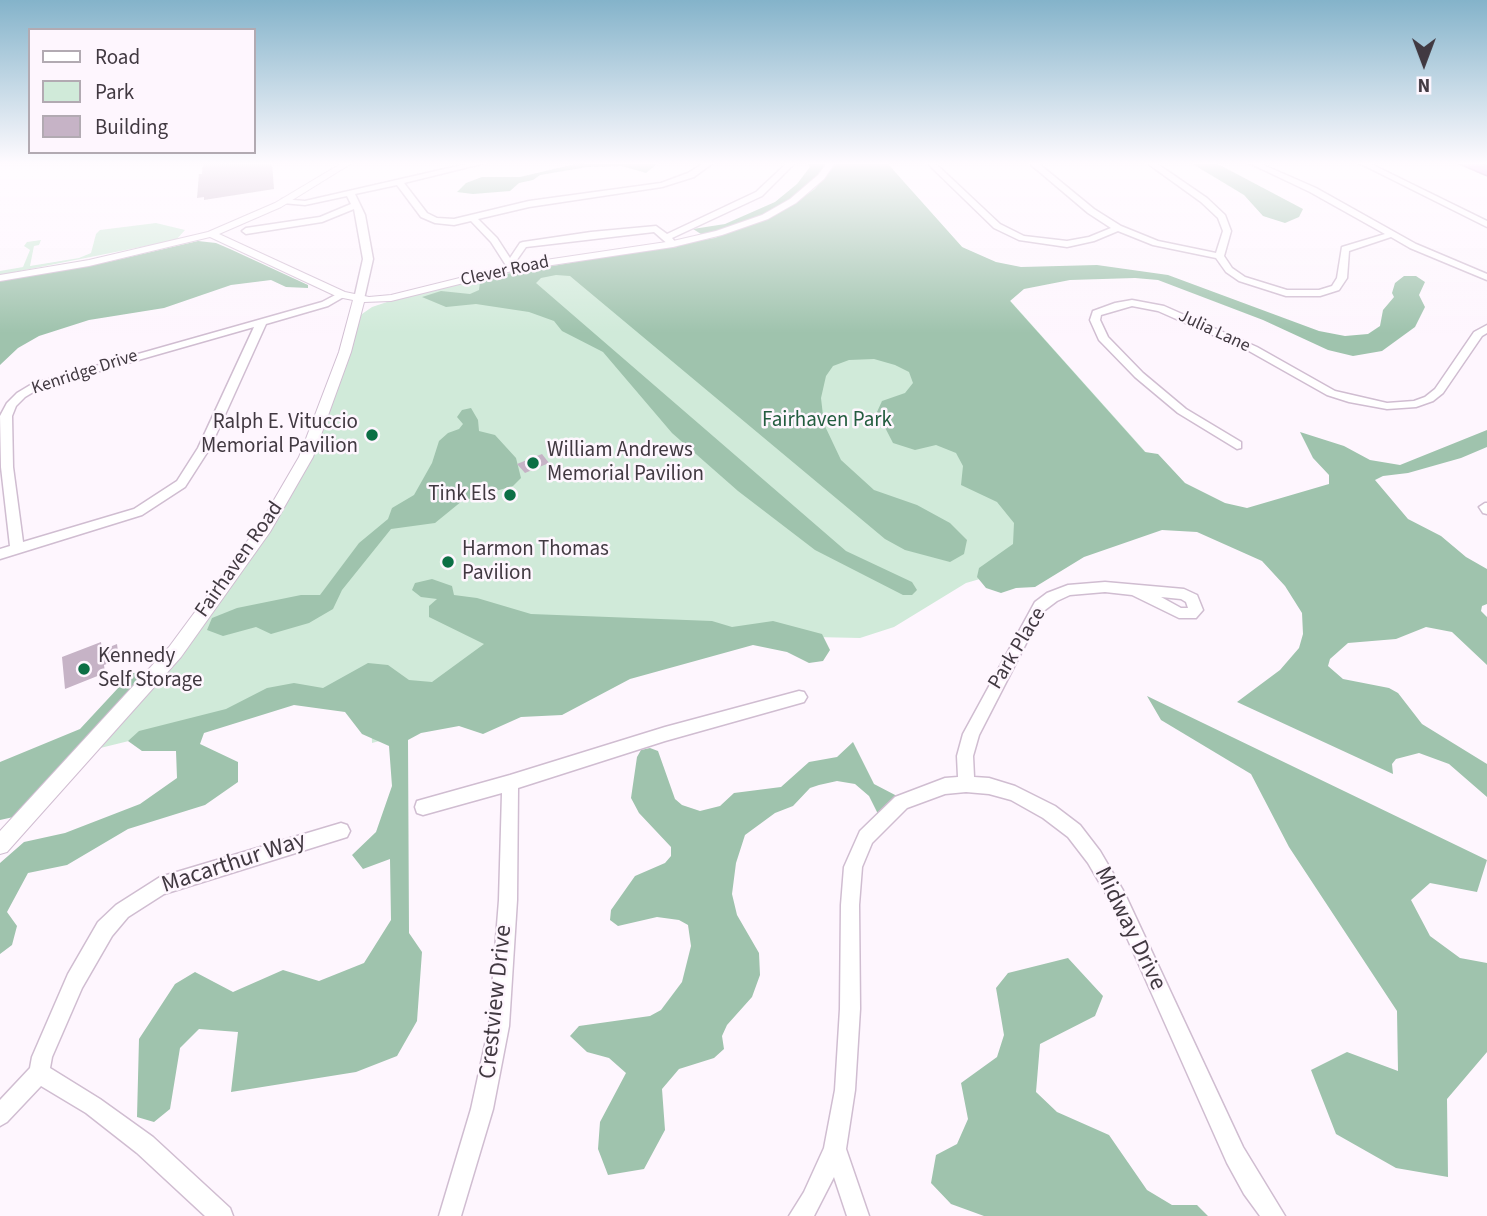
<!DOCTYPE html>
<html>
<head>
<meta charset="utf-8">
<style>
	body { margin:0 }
	#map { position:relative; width:1487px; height:1216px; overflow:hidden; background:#fef6fe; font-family:"Source Sans 3",sans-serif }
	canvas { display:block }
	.legend { position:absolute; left:28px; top:28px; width:228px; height:126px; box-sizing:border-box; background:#fef6fe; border:2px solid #b2aab2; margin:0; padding:9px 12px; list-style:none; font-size:21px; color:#413941 }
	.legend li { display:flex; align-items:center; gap:14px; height:35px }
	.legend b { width:35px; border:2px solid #b2aab2 }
	.north { position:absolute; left:1389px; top:28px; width:70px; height:70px; -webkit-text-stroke:5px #fef6fe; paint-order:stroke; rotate:180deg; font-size:19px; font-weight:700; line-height:28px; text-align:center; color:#413941 }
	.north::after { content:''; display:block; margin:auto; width:24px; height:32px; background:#413941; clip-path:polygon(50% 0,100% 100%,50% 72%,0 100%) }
</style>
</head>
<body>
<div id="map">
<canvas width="1487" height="1216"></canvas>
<ul class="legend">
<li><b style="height:9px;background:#fff"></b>Road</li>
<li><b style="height:19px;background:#d0ead9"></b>Park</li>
<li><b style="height:19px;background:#c6b3c6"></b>Building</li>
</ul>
<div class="north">N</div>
</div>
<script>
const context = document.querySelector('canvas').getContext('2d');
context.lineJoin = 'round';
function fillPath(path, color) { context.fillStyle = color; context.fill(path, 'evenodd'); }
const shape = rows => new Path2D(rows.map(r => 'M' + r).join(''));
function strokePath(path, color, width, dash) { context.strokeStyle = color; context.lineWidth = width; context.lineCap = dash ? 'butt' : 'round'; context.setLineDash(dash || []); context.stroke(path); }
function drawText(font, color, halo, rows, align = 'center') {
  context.font = font + ' "Source Sans 3",sans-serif'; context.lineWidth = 5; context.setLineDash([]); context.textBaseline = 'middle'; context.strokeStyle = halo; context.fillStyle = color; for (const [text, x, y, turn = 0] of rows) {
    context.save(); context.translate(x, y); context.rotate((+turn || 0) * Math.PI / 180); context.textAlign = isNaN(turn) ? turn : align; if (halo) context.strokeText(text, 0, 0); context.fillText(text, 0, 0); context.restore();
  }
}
const green = shape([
	[831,163,887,163,1202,515,966,583,894,627,860,638,815,637,791,630,372,743,370,682,88,751,121,715,288,491,353,326,362,314,372,307,405,296,512,268,719,233,821,177],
	[156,223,185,230,176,240,0,275,0,271,23,267,30,250,24,246,27,242,41,240,39,245,34,246,30,266,79,258,91,253,96,234,100,230]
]);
const forest = shape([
	[590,163,658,163,646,173,622,166,587,167,540,175,533,180,519,183,510,191,473,194,457,192,466,183,482,177,520,177,571,165],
	[807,163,829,163,819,177,791,200,763,216,718,233,701,234,693,229,725,224,775,202,797,184,810,167],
	[837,163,887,163,962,247,996,262,1021,267,1097,265,1168,275,1319,331,1345,336,1368,334,1380,326,1383,310,1394,297,1392,293,1395,283,1404,276,1416,276,1425,282,1419,295,1425,307,1415,327,1382,351,1353,356,1328,350,1263,320,1158,280,1135,278,1070,280,1024,289,1010,301,1145,452,1158,454,1185,483,1225,503,1247,508,1329,484,1329,475,1313,458,1300,432,1344,446,1370,460,1400,465,1487,430,1487,447,1461,458,1408,473,1383,476,1375,480,1408,519,1441,536,1466,557,1487,569,1487,604,1482,606,1481,611,1487,617,1487,665,1452,632,1426,627,1396,639,1348,643,1330,659,1328,666,1343,679,1389,688,1398,693,1422,724,1487,764,1487,797,1449,764,1419,753,1396,759,1392,764,1393,774,1237,702,1280,670,1299,648,1303,634,1302,613,1285,586,1262,561,1197,532,1162,530,1084,557,1035,587,1016,588,1001,593,986,588,977,577,979,568,1013,544,1014,523,997,502,961,485,963,466,956,453,936,445,915,450,893,443,877,412,882,401,905,393,913,383,909,372,895,365,874,359,849,360,833,366,826,376,821,398,824,424,841,460,874,490,917,505,950,523,967,540,964,554,950,562,905,550,885,539,570,276,556,275,541,278,536,283,846,551,912,582,917,590,912,595,903,595,815,550,738,491,672,433,603,352,562,331,554,321,529,312,476,304,446,307,422,297,441,291,470,294,479,290,480,281,501,275,715,238,788,208,815,189],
	[1191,163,1216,163,1303,209,1299,217,1285,223,1263,216,1244,195],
	[198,241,216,243,230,249,308,285,308,288,286,287,271,280,231,285,164,308,89,320,39,336,18,348,0,365,0,280,108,262],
	[471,408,478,420,479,431,495,435,516,458,521,478,513,486,462,501,435,523,391,529,342,590,333,609,309,623,271,634,256,627,223,636,207,630,212,618,237,608,301,595,320,595,359,543,388,519,392,508,414,495,432,463,439,441,448,433,459,429,463,424,457,417,462,410],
	[432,579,452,586,454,595,477,598,531,614,712,621,732,627,773,621,822,634,830,650,823,661,809,663,787,652,753,645,630,679,562,715,521,717,483,734,459,726,421,733,408,740,409,933,422,952,417,1021,397,1056,356,1072,231,1092,238,1032,199,1029,180,1048,170,1109,154,1122,137,1117,139,1039,175,984,195,972,233,992,283,970,319,981,364,963,391,920,390,859,363,869,352,855,376,832,392,786,389,746,362,734,345,712,294,705,204,733,200,744,238,762,238,782,205,805,128,829,67,865,28,873,7,912,17,926,12,945,0,954,0,863,24,842,65,833,140,804,177,778,176,751,142,751,128,741,139,731,226,709,267,688,294,683,323,688,368,663,388,665,409,680,432,682,484,644,429,617,429,606,437,599,421,597,412,590,415,583],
	[156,672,27,814,0,820,0,762,80,729,132,673],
	[1147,696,1487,860,1477,892,1430,883,1411,900,1430,936,1460,958,1487,963,1487,1052,1447,1099,1448,1177,1396,1168,1336,1134,1311,1070,1347,1052,1398,1071,1397,1011,1289,847,1251,774,1161,720],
	[853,742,874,784,897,796,880,818,869,796,855,784,837,781,819,785,810,788,793,806,775,813,745,835,736,863,732,894,737,915,759,953,760,975,752,997,727,1025,722,1036,724,1049,714,1058,679,1069,662,1089,665,1130,644,1169,608,1175,598,1149,600,1122,626,1073,609,1058,587,1052,570,1036,579,1026,650,1016,661,1010,682,982,691,946,688,925,679,920,657,917,618,926,610,920,611,910,635,876,665,863,671,856,671,847,639,813,631,798,637,757,641,750,650,748,658,751,675,799,682,805,700,811,720,806,734,793,781,787,809,762,837,757],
	[1068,958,1103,996,1095,1016,1040,1044,1036,1092,1057,1112,1109,1135,1147,1190,1172,1205,1197,1205,1208,1216,984,1216,951,1204,931,1183,936,1155,957,1144,968,1119,961,1083,997,1057,1004,1035,996,988,1008,973]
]);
const building = shape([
	[272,163,274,189,204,200,204,197,197,198,199,174,202,174,203,164],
	[542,454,549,463,525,473,517,464],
	[101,642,102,650,117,644,119,659,104,665,105,673,65,689,62,657]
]);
const minor = shape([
	[471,163,485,163,404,183,427,213,437,218,454,219,529,201,661,183,688,173,704,163,713,163,694,177,662,187,529,207,478,219,497,238,510,258,520,243,523,242,591,232,656,226,667,234,756,192,787,163,795,163,762,196,672,238,677,244,676,246,670,246,654,232,526,247,514,264,517,268,512,271,509,270,491,242,471,221,454,225,435,223,421,217,397,185,355,194,365,215,373,259,364,299,359,302,354,299,363,259,354,209,322,222,246,234,242,231,246,228,320,217,351,204,347,196,305,205,282,203,282,199,305,201,471,163],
	[927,163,935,163,1000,224,1024,236,1067,241,1089,237,1111,228,1088,213,1029,163,1038,163,1094,209,1121,226,1158,241,1216,253,1223,231,1218,218,1201,202,1147,163,1156,163,1207,198,1225,215,1231,231,1224,256,1232,268,1245,277,1287,290,1319,290,1332,286,1337,278,1342,247,1385,234,1310,192,1249,163,1259,163,1316,188,1416,244,1487,274,1487,280,1410,248,1391,237,1349,251,1347,278,1339,290,1320,296,1286,296,1239,281,1226,272,1216,258,1153,245,1118,231,1094,241,1067,247,1019,240,994,228,927,163],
	[1359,163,1369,163,1487,221,1487,227,1359,163],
	[339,293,347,295,328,306,266,324,210,448,185,487,142,515,0,559,0,549,10,546,1,467,0,416,7,403,17,393,32,384,322,302,339,293],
	[254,327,198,448,177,481,134,509,23,542,13,467,12,416,16,406,25,397,40,388,254,327],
	[1132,300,1164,306,1257,347,1335,391,1387,403,1414,401,1425,397,1435,389,1474,332,1487,325,1487,333,1482,336,1443,393,1433,401,1416,407,1387,409,1349,402,1327,395,1249,351,1158,311,1132,306,1101,315,1100,320,1108,337,1143,373,1186,409,1241,442,1241,448,1237,449,1178,413,1135,377,1099,340,1090,320,1093,311,1115,303,1132,300],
	[1485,503,1487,503,1487,514,1483,513,1479,507,1485,503],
	[1105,582,1184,589,1197,595,1203,610,1196,618,1179,618,1132,595,1105,592,1070,595,1057,601,1045,610,1036,624,979,735,973,756,974,777,989,778,1015,786,1055,806,1080,825,1100,851,1124,892,1243,1147,1285,1216,1260,1216,1244,1194,1227,1163,1112,904,1088,863,1068,837,1043,818,1011,800,989,794,966,792,945,794,907,808,872,843,862,867,859,905,860,1009,855,1090,846,1149,869,1216,847,1216,834,1177,814,1216,789,1216,804,1192,824,1148,835,1090,840,1009,841,905,844,867,860,831,895,797,945,778,958,777,957,756,963,734,1035,602,1047,593,1068,585,1105,582],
	[1161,597,1181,599,1186,602,1188,608,1181,608,1161,597],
	[799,691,804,692,807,697,804,702,665,741,518,788,517,900,509,1026,493,1109,461,1216,439,1216,471,1109,489,1026,499,900,502,793,423,815,417,813,415,807,417,801,510,775,665,727,799,691],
	[341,823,347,825,350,831,347,837,164,894,128,917,112,936,82,988,52,1057,50,1068,100,1099,153,1137,230,1208,233,1216,205,1216,137,1153,86,1113,41,1086,7,1122,0,1126,0,1100,30,1068,32,1057,68,974,98,922,116,905,160,877,341,823]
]);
const tertiary = shape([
	[342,163,352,163,281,207,219,234,345,292,369,297,391,295,512,265,673,241,716,231,762,215,790,199,818,175,827,163,835,163,824,179,796,203,768,219,722,235,673,247,512,271,391,301,364,302,351,352,313,457,270,532,181,657,7,852,0,854,0,831,169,647,260,524,299,457,339,352,353,300,338,297,210,237,89,266,0,281,0,275,89,260,208,232,275,203,342,163]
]);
const motorway = shape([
	[1459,163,1478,163,1487,166,1487,175,1459,163]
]);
const markers = [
	[372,435,7,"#0c6f45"],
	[533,463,7,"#0c6f45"],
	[510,495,7,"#0c6f45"],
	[448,562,7,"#0c6f45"],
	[84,669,7,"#0c6f45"]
];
const farStreetnames = [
	["Clever Road",505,272,-12],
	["Julia Lane",1214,332,25],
	["Kenridge Drive",85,373,-18]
];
const parkNames = [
	["Fairhaven Park",827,421]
];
const poiNames = [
	["Ralph E. Vituccio",358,423,"right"],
	["Memorial Pavilion",358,447,"right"],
	["William Andrews",547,451],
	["Memorial Pavilion",547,475],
	["Tink Els",496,495,"right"],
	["Harmon Thomas",462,550],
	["Pavilion",462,574],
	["Kennedy",98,657],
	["Self Storage",98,681]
];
const streetNames = [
	["Fairhaven Road",240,560,-55],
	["Park Place",1018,649,-59]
];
const nearStreetnames = [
	["Macarthur Way",234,864,-18],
	["Midway Drive",1129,929,64],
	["Crestview Drive",497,1002,-84]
];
fillPath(green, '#d0ead9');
fillPath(forest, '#9fc3ad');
fillPath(building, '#c6b3c6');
strokePath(minor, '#d0bdd1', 3);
strokePath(tertiary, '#d0bdd1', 2);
strokePath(motorway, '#a76aab', 3);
fillPath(minor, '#fff');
fillPath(tertiary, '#fff');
fillPath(motorway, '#de85e4');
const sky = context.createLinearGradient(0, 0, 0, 333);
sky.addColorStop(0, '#84b3ca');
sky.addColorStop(0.49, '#fffbff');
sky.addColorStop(1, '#fffbff00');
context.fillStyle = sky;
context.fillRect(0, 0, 1487, 333);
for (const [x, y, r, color] of markers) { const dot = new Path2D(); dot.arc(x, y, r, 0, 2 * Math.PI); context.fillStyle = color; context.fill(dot); strokePath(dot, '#fef6fe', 2.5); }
drawText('18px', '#413941', '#fef6fe', farStreetnames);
drawText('21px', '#235d3f', '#fef6fe', parkNames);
drawText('21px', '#413941', '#fef6fe', poiNames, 'left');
drawText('21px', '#413941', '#fef6fe', streetNames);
drawText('24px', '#413941', '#fef6fe', nearStreetnames);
</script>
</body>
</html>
